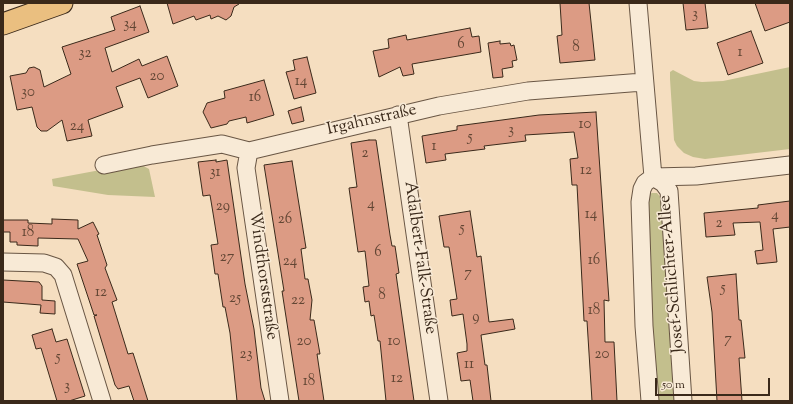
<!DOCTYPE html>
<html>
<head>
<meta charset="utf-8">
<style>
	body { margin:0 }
	#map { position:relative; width:793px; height:404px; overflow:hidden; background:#f5dec0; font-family:"Sorts Mill Goudy",serif }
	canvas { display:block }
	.frame { position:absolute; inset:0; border:4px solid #3a291a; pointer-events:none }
	.scale { position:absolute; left:655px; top:378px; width:115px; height:18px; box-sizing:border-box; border:2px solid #3a291a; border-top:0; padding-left:5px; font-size:12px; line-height:14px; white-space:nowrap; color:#3a291a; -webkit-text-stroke:3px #f8ead6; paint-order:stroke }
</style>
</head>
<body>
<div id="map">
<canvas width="793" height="404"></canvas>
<div class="frame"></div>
<div class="scale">50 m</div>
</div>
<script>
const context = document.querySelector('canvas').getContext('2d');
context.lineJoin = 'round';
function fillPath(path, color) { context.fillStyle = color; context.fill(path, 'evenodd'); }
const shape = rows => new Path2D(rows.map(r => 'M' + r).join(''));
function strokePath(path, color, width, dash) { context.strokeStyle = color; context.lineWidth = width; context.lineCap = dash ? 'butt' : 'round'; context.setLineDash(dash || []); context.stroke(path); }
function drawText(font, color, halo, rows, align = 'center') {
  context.font = font + ' "Sorts Mill Goudy",serif'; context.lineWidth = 3; context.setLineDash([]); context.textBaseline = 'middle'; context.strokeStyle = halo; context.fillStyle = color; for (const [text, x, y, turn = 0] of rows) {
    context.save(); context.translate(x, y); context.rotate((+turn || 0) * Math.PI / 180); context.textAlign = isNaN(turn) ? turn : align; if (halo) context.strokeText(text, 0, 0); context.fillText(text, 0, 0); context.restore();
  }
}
const green = shape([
	[790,67,790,149,705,159,693,157,684,153,677,146,674,140,670,79,670,72,673,70,694,81,702,82,723,81],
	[138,163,149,169,155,197,108,195,53,186,52,179],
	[652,193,657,193,662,199,677,401,658,401,644,223,647,195]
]);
const building = shape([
	[167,3,239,3,239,4,234,7,231,16,226,20,218,16,211,19,210,15,196,20,194,16,173,24,167,3],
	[560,3,589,3,595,60,560,63,557,36,562,35,560,3],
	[683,3,705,3,708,28,686,30,683,3],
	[755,3,790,3,790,22,765,31,755,3],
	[140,6,149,32,105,48,112,72,139,59,142,66,167,56,178,86,148,98,140,78,116,87,123,107,88,120,92,136,67,141,62,120,47,131,41,131,37,127,32,107,17,110,10,76,26,73,29,68,34,67,40,70,44,87,71,74,62,47,115,30,111,17,140,6],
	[470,28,472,37,479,36,481,52,412,64,414,74,403,76,400,67,379,77,373,51,389,48,388,39,406,35,407,40,470,28],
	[751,31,763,63,728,75,717,43,751,31],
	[500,41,500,44,510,43,511,46,514,45,517,60,512,61,513,67,502,69,503,77,493,78,488,43,500,41],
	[307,57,316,93,294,99,286,72,295,70,293,60,307,57],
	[264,80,274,115,247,123,246,117,229,121,227,124,211,128,203,112,207,103,225,98,224,91,264,80],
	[301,107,304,121,292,124,288,111,301,107],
	[596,112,609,301,604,300,605,342,614,342,617,401,592,401,587,321,584,321,577,185,572,185,570,159,578,158,574,132,525,135,526,141,484,146,485,149,445,154,446,160,426,163,422,136,457,130,457,126,502,120,539,115,596,112],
	[369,140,376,140,390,235,392,246,395,246,399,273,396,274,414,401,386,401,380,341,378,341,374,315,371,316,369,301,365,302,363,287,369,286,365,251,358,252,349,188,357,187,351,143,369,140],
	[216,160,216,162,227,160,245,284,254,329,261,388,265,401,237,401,230,333,225,307,223,307,218,274,215,274,211,245,218,244,213,213,210,195,203,196,198,162,216,160],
	[292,161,306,248,301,249,305,279,308,279,312,300,310,320,314,320,320,354,317,354,324,401,299,401,282,291,284,291,264,165,292,161],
	[790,201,790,227,773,229,777,262,757,264,755,251,763,250,760,222,733,223,735,235,706,237,704,213,758,208,758,205,790,201],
	[470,211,477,257,481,256,489,322,513,319,515,329,481,335,485,365,487,365,491,401,473,401,470,380,461,381,457,353,467,351,467,344,463,314,452,316,450,300,457,299,449,247,444,247,439,216,470,211],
	[52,219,78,220,78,229,93,222,99,234,97,235,107,265,105,268,117,300,112,302,128,354,133,353,148,401,134,401,129,386,118,389,115,385,94,316,97,315,94,315,77,264,88,261,78,239,38,238,38,246,17,245,17,242,10,242,10,232,3,232,3,220,28,220,28,223,52,224,52,219],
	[736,274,739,320,741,320,745,358,739,358,742,401,717,401,712,312,707,277,736,274],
	[3,280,39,282,42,286,42,300,55,301,55,314,40,313,41,305,3,302,3,280],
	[52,329,56,342,67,339,85,396,69,401,57,401,41,348,36,349,32,335,52,329]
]);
const minor = shape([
	[638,3,653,177],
	[398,115,439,401],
	[249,151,246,168,280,401],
	[104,165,152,155,222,144,249,151,439,106,528,91,643,82],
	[653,177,663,183,669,191,683,401],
	[653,177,696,176,790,165],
	[3,262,44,263,56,267,63,275,102,401],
	[650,401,644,326,640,202,642,189,645,183,653,177]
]);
const major = shape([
	[3,24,62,3]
]);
const numberNames = [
	["3",695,15],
	["34",130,25],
	["6",461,45],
	["8",576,48],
	["1",740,53],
	["32",85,54],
	["20",157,77],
	["14",301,82],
	["30",28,93],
	["16",255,98],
	["10",585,125],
	["24",77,127],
	["3",511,131],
	["5",470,138],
	["1",434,147],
	["2",365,154],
	["12",586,171],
	["31",215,173],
	["4",371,205],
	["29",223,207],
	["14",591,215],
	["4",775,216],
	["26",285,220],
	["2",719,224],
	["5",462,229],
	["18",28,233],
	["6",378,253],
	["27",227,258],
	["16",594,261],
	["24",290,262],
	["7",468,274],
	["5",723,289],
	["12",101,293],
	["8",382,296],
	["25",235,299],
	["22",298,301],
	["18",594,311],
	["9",476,318],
	["7",728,340],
	["20",304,342],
	["10",394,342],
	["23",246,355],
	["20",602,355],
	["5",58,358],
	["11",469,365],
	["12",397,379],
	["18",309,382],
	["3",67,387]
];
const streetNames = [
	["Irgahnstraße",372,121,-13],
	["Adalbert-Falk-Straße",419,258,82],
	["Josef-Schlichter-Allee",673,274,-95],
	["Windthorststraße",262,276,82]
];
fillPath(green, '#c3bf8d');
fillPath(building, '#dc9b84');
strokePath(building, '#3a291a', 1);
strokePath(minor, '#695644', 19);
strokePath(major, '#3a291a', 23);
strokePath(minor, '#f8ead6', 17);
strokePath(major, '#eabf80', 21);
drawText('15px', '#624634', null, numberNames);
drawText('17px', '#3a291a', '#f8ead6', streetNames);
</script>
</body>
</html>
